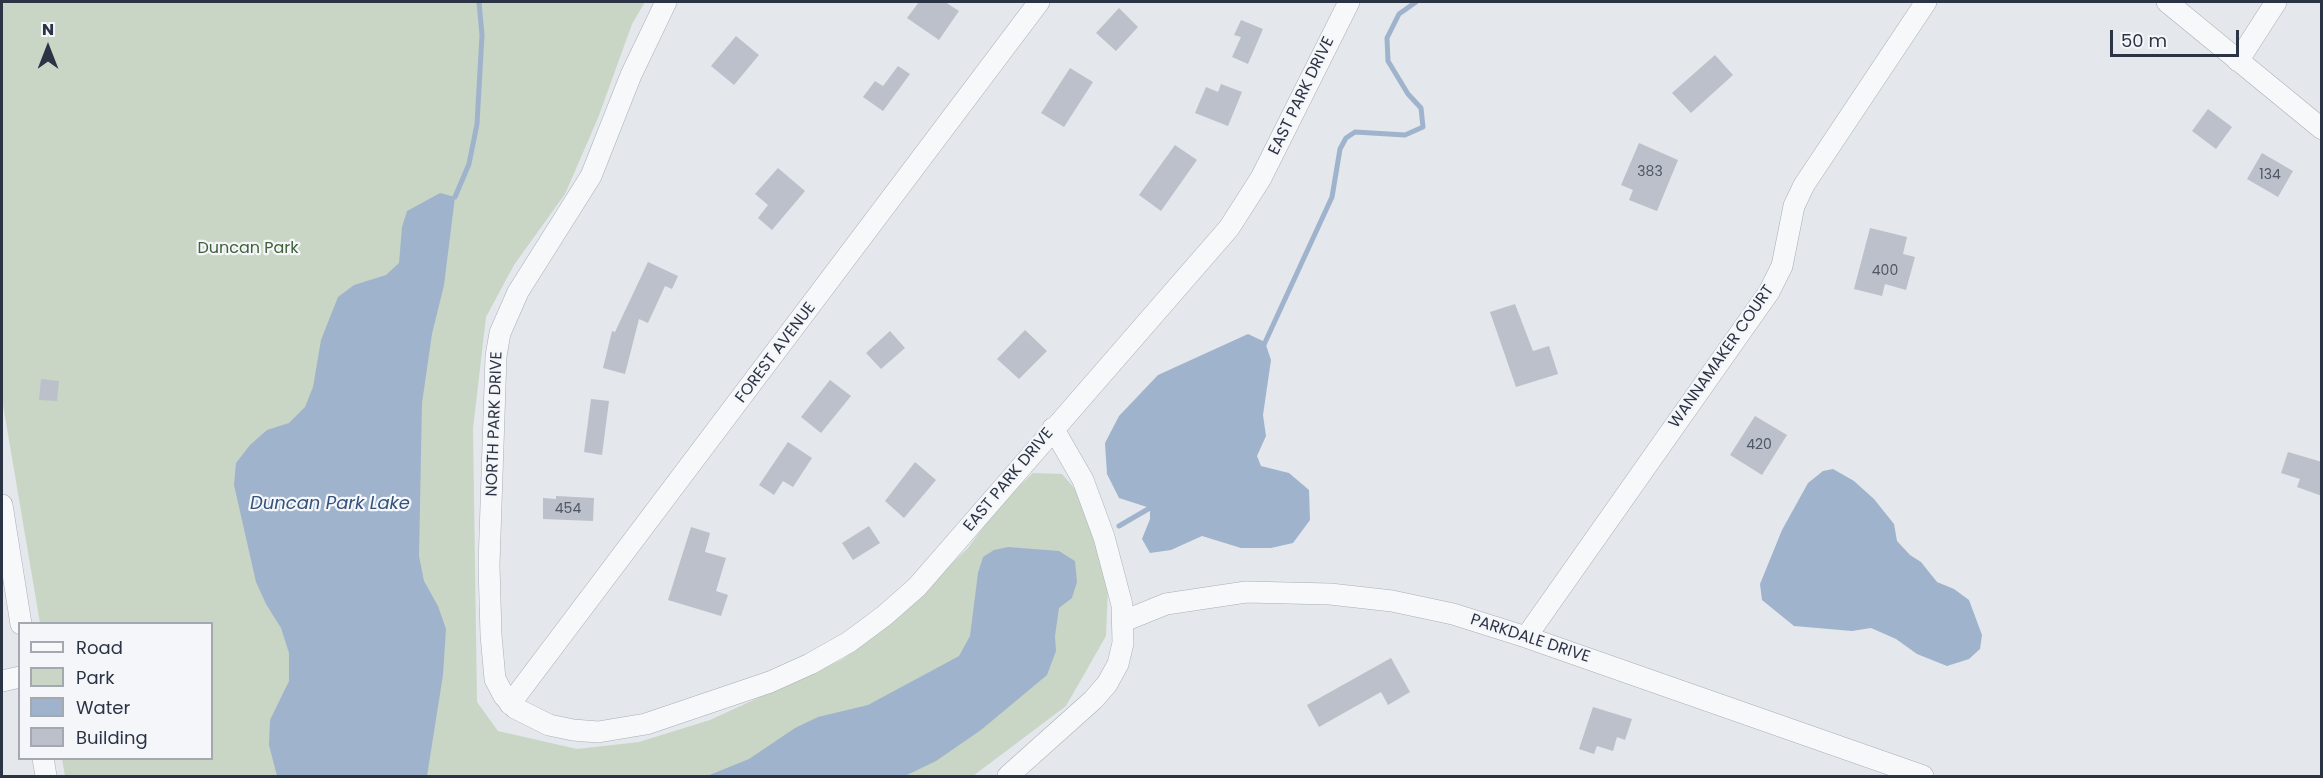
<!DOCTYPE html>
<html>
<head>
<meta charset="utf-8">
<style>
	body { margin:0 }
	#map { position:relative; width:2323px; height:778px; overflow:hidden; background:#e4e7ec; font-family:Poppins,sans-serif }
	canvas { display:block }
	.frame { position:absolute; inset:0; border:3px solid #2b3445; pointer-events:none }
	.legend { position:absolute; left:18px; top:622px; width:195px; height:138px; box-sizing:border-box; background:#f4f6f9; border:2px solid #a4a8b1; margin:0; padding:8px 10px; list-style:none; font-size:18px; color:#2b3445 }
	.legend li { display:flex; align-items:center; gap:12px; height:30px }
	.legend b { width:30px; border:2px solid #a4a8b1 }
	.north { position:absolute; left:18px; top:18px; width:60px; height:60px; -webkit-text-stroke:4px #f4f6f9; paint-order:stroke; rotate:0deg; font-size:16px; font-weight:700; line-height:24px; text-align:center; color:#2b3445 }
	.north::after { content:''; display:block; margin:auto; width:21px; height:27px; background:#2b3445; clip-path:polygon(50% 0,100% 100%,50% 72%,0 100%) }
	.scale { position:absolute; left:2110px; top:30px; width:129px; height:27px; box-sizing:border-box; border:3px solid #2b3445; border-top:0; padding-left:8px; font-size:18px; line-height:21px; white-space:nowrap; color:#2b3445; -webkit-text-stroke:4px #f4f6f9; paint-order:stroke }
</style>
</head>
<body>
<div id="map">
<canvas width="2323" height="778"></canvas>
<div class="frame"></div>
<ul class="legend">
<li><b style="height:8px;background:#f7f8fa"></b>Road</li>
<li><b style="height:16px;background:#c9d6c5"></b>Park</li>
<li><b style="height:16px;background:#9fb4cc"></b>Water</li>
<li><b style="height:16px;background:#bbc0ca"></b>Building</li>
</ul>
<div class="north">N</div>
<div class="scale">50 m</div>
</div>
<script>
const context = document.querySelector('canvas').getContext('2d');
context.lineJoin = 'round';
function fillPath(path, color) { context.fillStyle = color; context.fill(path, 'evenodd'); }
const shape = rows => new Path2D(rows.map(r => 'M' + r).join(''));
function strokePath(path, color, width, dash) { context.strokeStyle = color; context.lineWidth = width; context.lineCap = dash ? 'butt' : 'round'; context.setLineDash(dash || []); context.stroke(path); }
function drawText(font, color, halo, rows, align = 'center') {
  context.font = font + ' Poppins,sans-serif'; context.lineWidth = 4.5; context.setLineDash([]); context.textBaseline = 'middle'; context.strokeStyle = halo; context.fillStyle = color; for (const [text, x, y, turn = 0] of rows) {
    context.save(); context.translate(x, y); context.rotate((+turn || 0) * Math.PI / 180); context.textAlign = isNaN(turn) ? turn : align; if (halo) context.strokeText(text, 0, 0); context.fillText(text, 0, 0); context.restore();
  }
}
const green = shape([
	[2,2,645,2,632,24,598,118,565,194,514,265,486,317,473,429,477,702,498,731,577,749,639,742,710,720,843,659,892,621,968,548,1003,501,1033,473,1062,474,1084,499,1108,585,1106,636,1066,706,973,776,65,776,62,759,212,758,212,624,40,623,2,399]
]);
const water = shape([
	[440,193,455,197,444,285,432,334,422,403,419,556,424,581,438,606,446,629,443,675,427,776,277,776,269,745,270,720,289,681,289,653,281,628,266,604,256,582,234,485,236,463,250,445,267,430,289,423,305,407,313,387,321,340,338,297,354,285,386,275,399,263,402,227,407,211],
	[1248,334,1265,342,1271,360,1263,415,1266,436,1257,456,1261,466,1289,473,1309,490,1310,520,1293,543,1271,548,1241,548,1202,536,1171,550,1150,553,1142,539,1150,519,1150,508,1119,498,1107,474,1105,443,1119,416,1158,375],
	[1833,469,1854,481,1874,499,1894,524,1897,541,1910,555,1921,562,1937,582,1954,589,1969,600,1982,635,1980,649,1969,659,1947,666,1917,654,1896,639,1871,628,1852,631,1794,626,1762,600,1760,584,1782,530,1808,483,1823,471],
	[1008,547,1059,551,1075,561,1077,582,1072,598,1059,608,1055,636,1056,651,1047,675,981,730,936,761,905,776,707,776,749,759,795,728,818,717,868,705,959,656,970,636,978,573,983,557,994,550]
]);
const stream = shape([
	[455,197,469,164,477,124,482,35,479,2],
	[1262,349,1332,197,1340,149,1346,138,1355,132,1405,135,1423,127,1421,108,1408,94,1388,61,1387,38,1399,14,1416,2],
	[1119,526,1155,505]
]);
const building = shape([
	[919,2,945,2,959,11,939,40,907,18],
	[1119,8,1138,27,1116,51,1096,33],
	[1241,20,1263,29,1248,64,1232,57,1241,37,1234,35],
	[736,36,759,55,734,85,711,66],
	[1715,55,1733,75,1691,113,1672,93],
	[898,66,910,74,883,111,863,97,875,81,883,86],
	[1070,68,1093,82,1064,127,1041,113],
	[1221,84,1242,92,1228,126,1195,113,1206,87,1218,92],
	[2208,109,2232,127,2216,149,2192,131],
	[1639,143,1678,160,1657,211,1629,200,1633,190,1621,185],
	[1175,145,1197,160,1161,211,1139,195],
	[2262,153,2293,171,2278,197,2247,179],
	[778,168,805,191,772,230,758,218,768,205,755,194],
	[1870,228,1907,237,1903,254,1915,257,1906,290,1885,284,1882,296,1854,289],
	[648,262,678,276,672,289,665,286,648,323,639,319,625,374,603,368,612,331,615,332],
	[1515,304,1533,351,1549,346,1558,374,1516,387,1490,312],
	[1025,330,1047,351,1019,379,997,359],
	[890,331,905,348,881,369,866,353],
	[41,379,59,381,57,401,39,400],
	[830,380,851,396,821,433,801,417],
	[591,399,609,401,602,455,584,452],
	[1755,416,1787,435,1762,475,1730,455],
	[788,442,812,458,793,487,783,481,774,495,759,485],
	[2288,452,2322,462,2322,496,2297,487,2300,479,2281,473],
	[915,462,936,480,904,518,885,501],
	[556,496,594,498,593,521,543,519,543,498,556,499],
	[869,526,880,543,853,560,842,543],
	[691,527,710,533,705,552,726,558,716,591,728,595,721,616,668,600],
	[1391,658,1410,692,1388,705,1381,692,1319,727,1307,705],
	[1593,707,1632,719,1625,740,1617,737,1613,751,1597,746,1594,754,1579,749]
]);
const minor = shape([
	[666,2,631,75,591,176,518,292,500,333,496,356,489,565,491,635,495,679,504,696,515,708,549,725,573,730,598,732,646,724,770,682,810,664,849,642,884,616,917,587,1229,228,1261,178,1349,2],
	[2167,2,2322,129],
	[2238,61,2276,2],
	[2,505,21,624],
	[1124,621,1166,604,1246,592,1330,594,1392,601,1453,614,1526,637,1923,776],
	[1526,637,1769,292,1782,266,1794,206,1804,185,1926,2],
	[2,681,20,677],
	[510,704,1039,2],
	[43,758,46,776],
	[1008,776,1093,700,1107,684,1118,664,1123,643,1122,605,1104,537,1083,480,1053,428]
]);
const numberNames = [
	["383",1650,172],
	["134",2270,175],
	["400",1885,271],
	["420",1759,445],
	["454",568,509]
];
const streetNames = [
	["EAST PARK DRIVE",1302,96,-64],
	["FOREST AVENUE",776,353,-53],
	["WANNAMAKER COURT",1722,357,-55],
	["NORTH PARK DRIVE",495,424,-88],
	["EAST PARK DRIVE",1009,480,-50],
	["PARKDALE DRIVE",1530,639,18]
];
const parkNames = [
	["Duncan Park",248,249]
];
const waterNames = [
	["Duncan Park Lake",330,504]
];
fillPath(green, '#c9d6c5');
fillPath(water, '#9fb4cc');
strokePath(stream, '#9fb4cc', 5);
fillPath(building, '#bbc0ca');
strokePath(minor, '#a9aeb7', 22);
strokePath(minor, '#f7f8fa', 21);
drawText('14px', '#4f5766', null, numberNames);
drawText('16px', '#2b3445', '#f4f6f9', streetNames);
drawText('16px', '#3f6138', '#f4f6f9', parkNames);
drawText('italic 18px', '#34527a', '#f4f6f9', waterNames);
</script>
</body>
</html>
